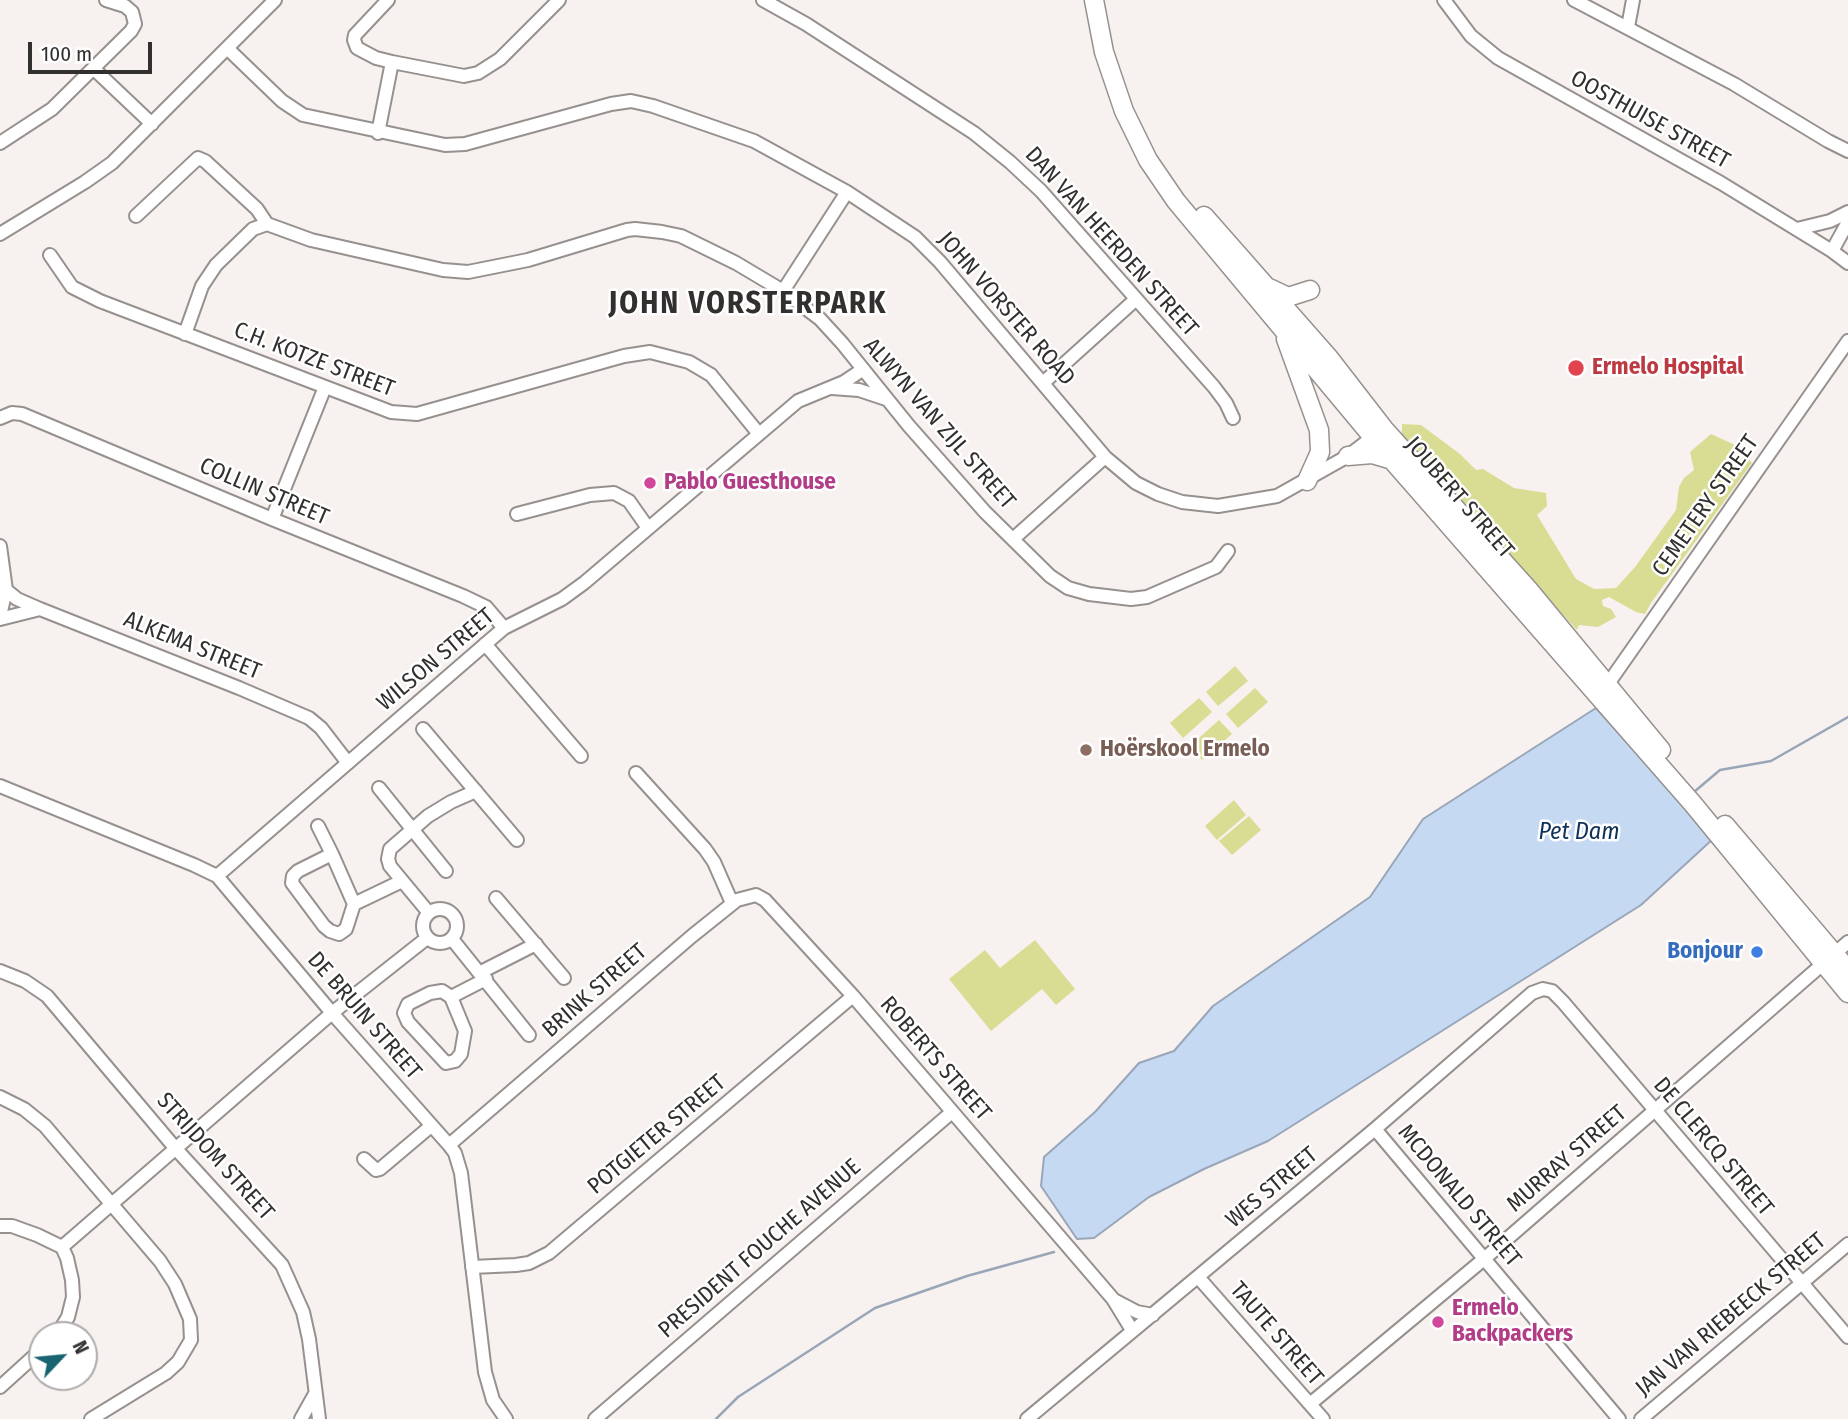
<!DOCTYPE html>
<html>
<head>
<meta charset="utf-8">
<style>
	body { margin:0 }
	#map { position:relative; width:1848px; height:1419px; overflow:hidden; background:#f7f1ef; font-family:"Fira Sans Condensed",sans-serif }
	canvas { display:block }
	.north { position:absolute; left:28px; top:1321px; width:70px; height:70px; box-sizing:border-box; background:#fff; border:2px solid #adacac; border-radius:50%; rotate:64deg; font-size:19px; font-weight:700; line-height:28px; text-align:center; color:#32302f }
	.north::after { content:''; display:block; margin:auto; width:24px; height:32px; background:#1a6471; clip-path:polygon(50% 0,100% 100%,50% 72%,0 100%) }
	.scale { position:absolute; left:28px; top:42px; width:124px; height:32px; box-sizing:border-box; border:4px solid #32302f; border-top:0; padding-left:9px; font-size:21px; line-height:24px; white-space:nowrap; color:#32302f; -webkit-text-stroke:5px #fff; paint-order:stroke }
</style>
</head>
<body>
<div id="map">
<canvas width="1848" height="1419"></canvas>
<div class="north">N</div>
<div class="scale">100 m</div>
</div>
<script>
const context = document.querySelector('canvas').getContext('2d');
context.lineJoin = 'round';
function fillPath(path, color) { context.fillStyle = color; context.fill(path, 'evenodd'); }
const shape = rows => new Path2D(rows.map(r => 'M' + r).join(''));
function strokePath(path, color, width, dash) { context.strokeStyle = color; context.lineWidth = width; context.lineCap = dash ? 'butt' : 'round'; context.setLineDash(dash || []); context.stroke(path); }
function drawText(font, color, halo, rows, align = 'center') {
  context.font = font + ' "Fira Sans Condensed",sans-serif'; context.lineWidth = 5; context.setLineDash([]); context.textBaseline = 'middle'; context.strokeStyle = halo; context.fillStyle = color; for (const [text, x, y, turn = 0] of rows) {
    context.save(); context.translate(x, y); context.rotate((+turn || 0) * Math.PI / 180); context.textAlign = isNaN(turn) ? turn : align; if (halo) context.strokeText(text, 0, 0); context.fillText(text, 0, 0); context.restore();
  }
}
const green = shape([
	[1402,424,1421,425,1460,454,1476,470,1483,469,1514,488,1546,493,1547,506,1537,515,1576,579,1594,589,1616,588,1635,567,1676,510,1679,487,1684,478,1694,470,1690,452,1711,434,1735,445,1752,463,1651,603,1645,614,1636,612,1609,597,1602,600,1603,606,1611,609,1616,617,1598,627,1579,625,1577,630,1402,437],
	[1235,666,1248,681,1218,706,1206,692],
	[1255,688,1268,702,1238,728,1226,714],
	[1199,698,1212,712,1183,738,1170,723],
	[1219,720,1232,734,1202,760,1190,746],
	[1234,800,1246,815,1217,840,1205,826],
	[1249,816,1261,830,1232,855,1219,841],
	[1035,940,1075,989,1056,1005,1042,989,991,1031,949,979,985,950,1000,968]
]);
const water = shape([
	[1596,708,1714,838,1641,905,1268,1141,1204,1169,1149,1197,1094,1238,1077,1239,1041,1186,1044,1157,1095,1112,1139,1063,1174,1051,1213,1006,1370,897,1423,819,1596,708]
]);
const stream = shape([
	[1694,792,1720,770,1771,761,1848,717],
	[716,1419,738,1397,875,1308,967,1276,1054,1252]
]);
const minor = shape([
	[388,0,355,35,354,40,357,48,376,58,392,62,464,76,478,73,500,59,559,0],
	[763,0,806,24,974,133,1010,162,1041,191,1214,387,1226,403,1233,418],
	[1444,0,1471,36,1498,58,1721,183,1832,251,1848,263],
	[1574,0,1734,84,1828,141,1848,151],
	[1628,27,1633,0],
	[228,49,282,101,303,115,445,145,465,144,611,104,631,101,653,106,754,141,847,192,915,237,940,262,1105,457,1136,483,1158,494,1182,502,1218,506,1277,496,1348,456,1378,433],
	[94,69,152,124],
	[378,133,392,62],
	[0,143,52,109,131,31,135,24,132,12,125,6,106,0],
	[136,216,198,158,205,161,257,209,267,224],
	[1797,229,1830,221,1848,212],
	[0,234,85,182,112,163,275,0],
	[1832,251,1848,222],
	[50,255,72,287,100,301,391,412,417,414,624,356,650,352,689,362,711,375,759,434],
	[783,291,847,192],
	[185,334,202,286,216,265,253,229,267,224,311,240,443,270,468,272,528,260,627,230,635,229,662,232,681,236,736,263,783,291,820,319,842,343,909,426,985,512,1050,576,1068,588,1089,594,1131,599,1147,597,1216,567,1228,551],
	[1043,383,1135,300],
	[832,388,859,390,886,399],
	[0,418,12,413,22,414,272,519,463,596,486,607,504,628],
	[517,514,590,495,614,493,629,501,648,528],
	[272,519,325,387],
	[1013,539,1105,457],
	[0,546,6,590,0,616],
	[6,590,17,599,40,609],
	[0,619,40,609,239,688,309,718,321,728,348,763],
	[485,644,581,756],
	[1603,691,1848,341],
	[423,729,517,840],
	[636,773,705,849,714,862,732,903],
	[0,786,194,865,217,876,332,1013,449,1145,455,1153,461,1173,485,1372,493,1400,506,1419],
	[379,788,446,871],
	[318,826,332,854,354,904,346,929,339,934,330,931,324,926,292,883,293,876,298,871,332,854],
	[217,876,504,628,562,599,584,583,798,401,844,382,862,370],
	[496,898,564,978],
	[354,904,402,881],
	'423 926a17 17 0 1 1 34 0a17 17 0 1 1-34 0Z',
	[429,913,390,866,388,859,390,849,428,816,451,802,476,791],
	[452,939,529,1035],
	[0,971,25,981,47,996,176,1149,282,1265,303,1312,309,1339,319,1419],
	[481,972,536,944],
	[442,991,451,997,465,1031,461,1054,455,1061,446,1063,408,1022,404,1013,408,1004,430,993,442,991],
	[451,997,486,979],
	[0,1097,24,1109,45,1126,160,1261,175,1284,190,1319,191,1340,178,1362,166,1373,91,1419],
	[1375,1129,1619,1419],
	[449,1145,692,936,737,900,756,895,765,900,853,996,1113,1299,1132,1330],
	[364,1159,376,1170,380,1169,431,1126],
	[0,1226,12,1226,37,1235,62,1247],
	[62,1247,332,1013,427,938],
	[472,1267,516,1265,529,1263,549,1253,853,996],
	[1198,1277,1323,1419],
	[1116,1301,1137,1312,1153,1315],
	[57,1335,68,1317,73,1297,72,1280,67,1258,62,1247],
	[0,1387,42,1349],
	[1310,1404,1484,1259,1848,942],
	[301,1419,315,1394],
	[595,1419,952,1112],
	[1027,1419,1375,1129,1532,993,1543,989,1552,991,1563,1002,1848,1337],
	[1641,1419,1848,1244]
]);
const highway = shape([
	[1094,0,1104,52,1124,111,1148,160,1176,201,1392,460,1693,804,1848,993],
	[1204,216,1329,358,1384,429,1528,589,1661,750],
	[1269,288,1288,297,1310,290],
	[1286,339,1319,430,1320,452,1307,481],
	[1348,456,1372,454,1392,460],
	[1725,825,1848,970]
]);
const markers = [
	[1576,368,9,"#e0444e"],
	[650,483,7,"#d1479c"],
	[1086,750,7,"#8d6e63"],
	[1757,952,7,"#3f7fe0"],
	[1438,1322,7,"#d1479c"]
];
const streetNames = [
	["OOSTHUISE STREET",1650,120,29],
	["DAN VAN HEERDEN STREET",1111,242,48],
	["JOHN VORSTER ROAD",1006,309,49],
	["C.H. KOTZE STREET",314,360,21],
	["ALWYN VAN ZIJL STREET",939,424,49],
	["COLLIN STREET",264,492,23],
	["JOUBERT STREET",1459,498,49],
	["CEMETERY STREET",1706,506,-55],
	["ALKEMA STREET",192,646,22],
	["WILSON STREET",436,660,-40],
	["BRINK STREET",595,991,-41],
	["DE BRUIN STREET",364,1016,49],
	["ROBERTS STREET",935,1059,49],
	["POTGIETER STREET",657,1135,-40],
	["DE CLERCQ STREET",1713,1147,50],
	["STRIJDOM STREET",215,1157,48],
	["MURRAY STREET",1567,1159,-41],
	["WES STREET",1272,1188,-40],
	["MCDONALD STREET",1459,1196,50],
	["PRESIDENT FOUCHE AVENUE",760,1249,-41],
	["JAN VAN RIEBEECK STREET",1731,1315,-40],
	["TAUTE STREET",1276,1334,49]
];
const healthNames = [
	["Ermelo Hospital",1592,368]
];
const hotelNames = [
	["Pablo Guesthouse",664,483],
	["Ermelo",1452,1309],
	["Backpackers",1452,1335]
];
const educationNames = [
	["Hoërskool Ermelo",1100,750]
];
const shopNames = [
	["Bonjour",1743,952]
];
const waterNames = [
	["Pet Dam",1579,832]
];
const districtNames = [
	["JOHN VORSTERPARK",748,305]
];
fillPath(green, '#d9dd93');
fillPath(water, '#c5d9f3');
strokePath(water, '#99a6b8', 2);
strokePath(stream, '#99a6b8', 2.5);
strokePath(minor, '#96918e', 16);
strokePath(highway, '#96918e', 21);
strokePath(minor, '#fff', 12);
strokePath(highway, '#fff', 18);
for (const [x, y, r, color] of markers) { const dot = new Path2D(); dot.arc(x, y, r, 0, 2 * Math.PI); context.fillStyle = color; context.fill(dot); strokePath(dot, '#fff', 2.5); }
drawText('23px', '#32302f', '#fff', streetNames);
drawText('bold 23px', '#be3a42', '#fff', healthNames, 'left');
drawText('bold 23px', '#b23c85', '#fff', hotelNames, 'left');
drawText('bold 23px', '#785e54', '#fff', educationNames, 'left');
drawText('bold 23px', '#366cbe', '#fff', shopNames, 'right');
drawText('italic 24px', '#0f3259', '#fff', waterNames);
context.letterSpacing = '2px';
drawText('bold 30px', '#32302f', '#fff', districtNames);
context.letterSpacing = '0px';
</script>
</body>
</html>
